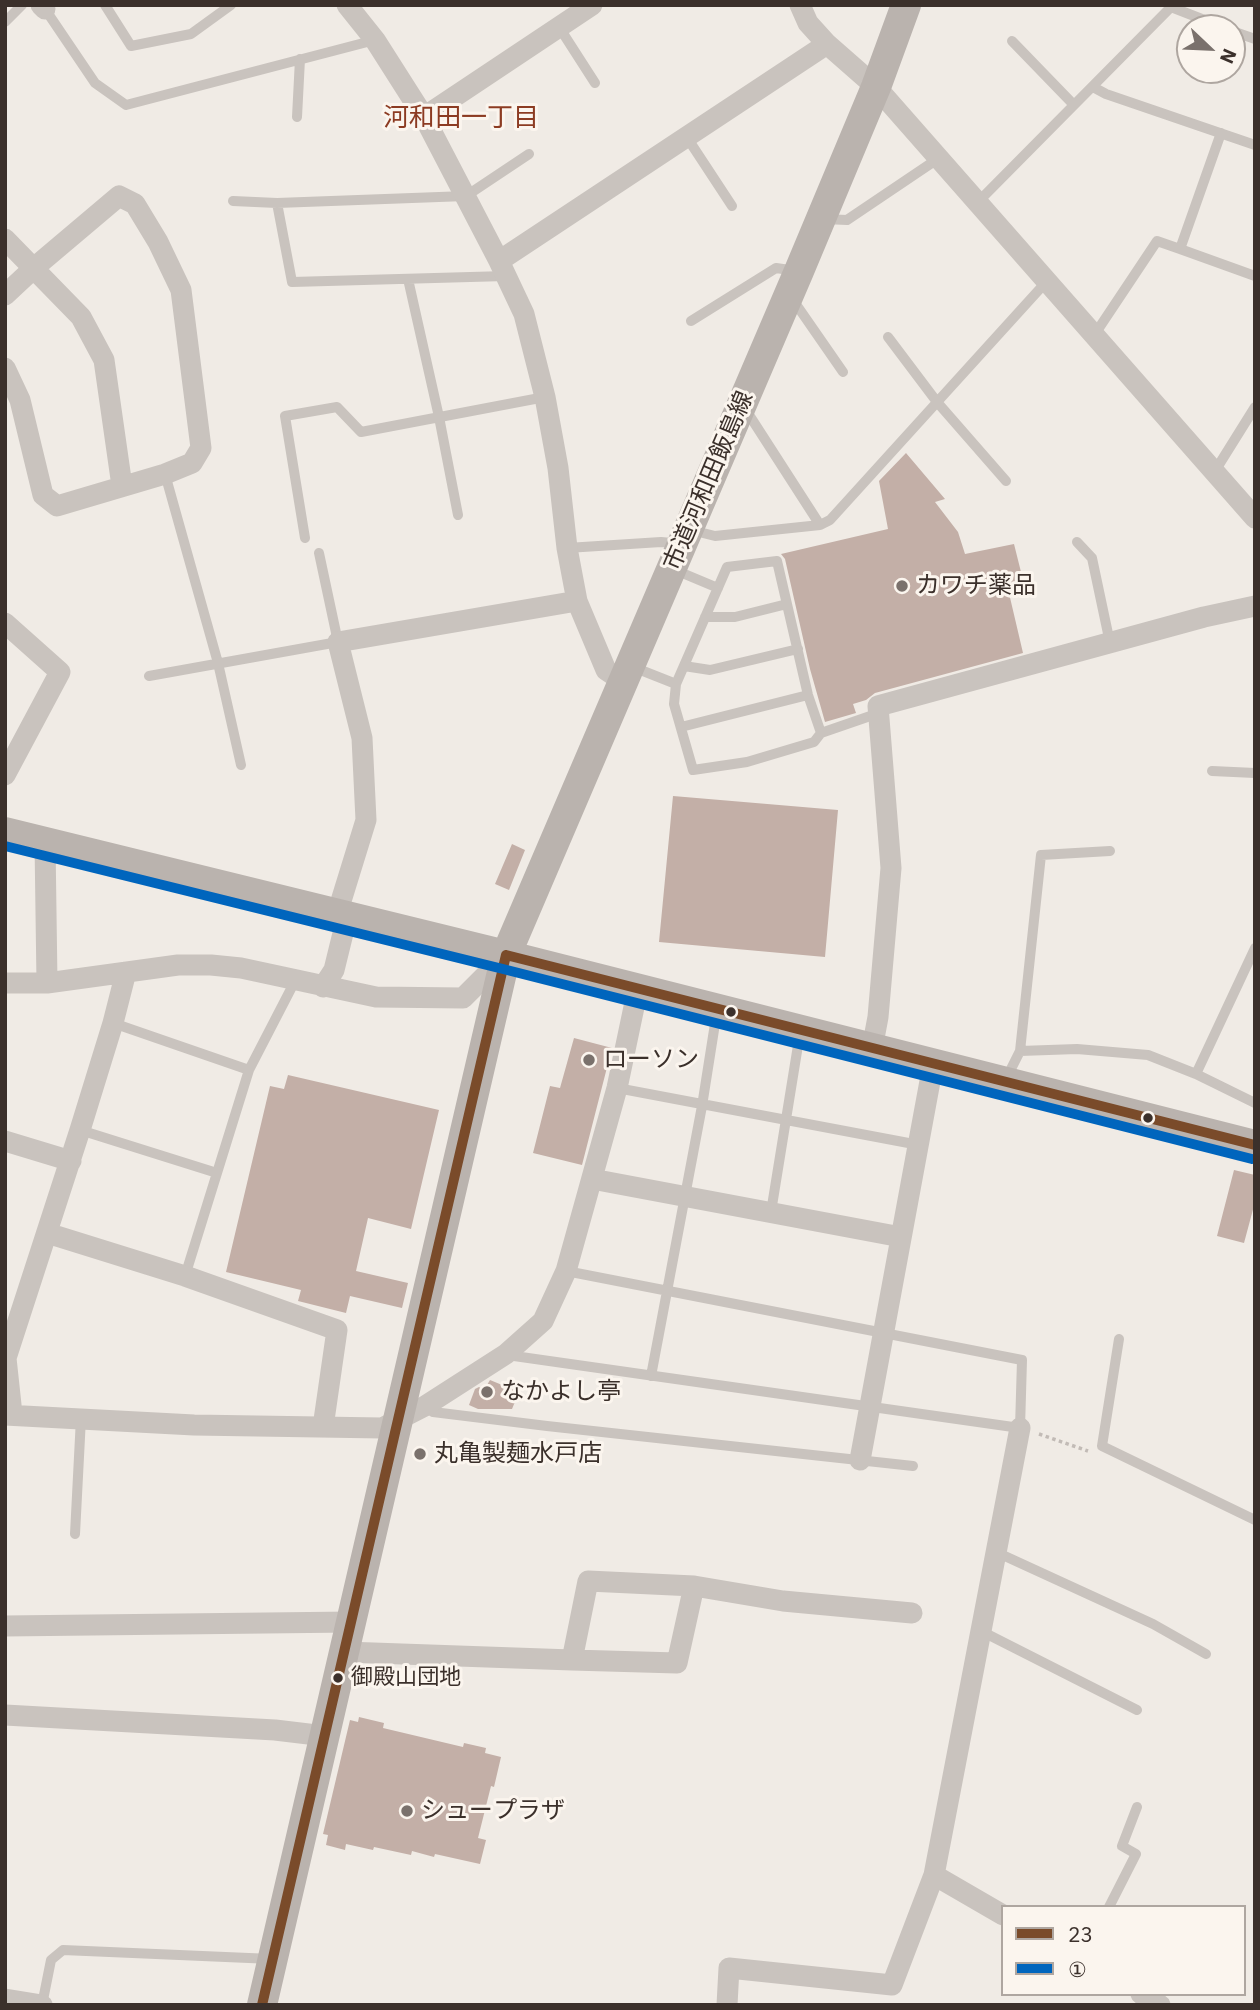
<!DOCTYPE html>
<html>
<head>
<meta charset="utf-8">
<style>
	body { margin:0 }
	#map { position:relative; width:1260px; height:2010px; overflow:hidden; background:#f0ebe5; font-family:"IBM Plex Sans",sans-serif }
	canvas { display:block }
	.frame { position:absolute; inset:0; border:7px solid #3b302b; pointer-events:none }
	.legend { position:absolute; left:1001px; top:1905px; width:245px; height:91px; box-sizing:border-box; background:#fbf5ee; border:2px solid #aea6a0; margin:0; padding:9px 12px; list-style:none; font-size:21px; color:#3b302b }
	.legend li { display:flex; align-items:center; gap:14px; height:35px }
	.legend b { width:35px; border:2px solid #aea6a0 }
	.north { position:absolute; left:1176px; top:14px; width:70px; height:70px; box-sizing:border-box; background:#fbf5ee; border:2px solid #aea6a0; border-radius:50%; rotate:113deg; font-size:19px; font-weight:700; line-height:28px; text-align:center; color:#3b302b }
	.north::after { content:''; display:block; margin:auto; width:24px; height:32px; background:#7a716c; clip-path:polygon(50% 0,100% 100%,50% 72%,0 100%) }
</style>
</head>
<body>
<div id="map">
<canvas width="1260" height="2010"></canvas>
<div class="frame"></div>
<ul class="legend">
<li><b style="height:9px;background:#7a4b2a"></b>23</li>
<li><b style="height:9px;background:#0065bd"></b>①</li>
</ul>
<div class="north">N</div>
</div>
<script>
const context = document.querySelector('canvas').getContext('2d');
context.lineJoin = 'round';
function fillPath(path, color) { context.fillStyle = color; context.fill(path, 'evenodd'); }
const shape = rows => new Path2D(rows.map(r => 'M' + r).join(''));
function strokePath(path, color, width, dash) { context.strokeStyle = color; context.lineWidth = width; context.lineCap = dash ? 'butt' : 'round'; context.setLineDash(dash || []); context.stroke(path); }
function drawText(font, color, halo, rows, align = 'center') {
  context.font = font + ' "IBM Plex Sans","Noto Sans JP",sans-serif'; context.lineWidth = 6; context.setLineDash([]); context.textBaseline = 'middle'; context.strokeStyle = halo; context.fillStyle = color; for (const [text, x, y, turn = 0] of rows) {
    context.save(); context.translate(x, y); context.rotate((+turn || 0) * Math.PI / 180); context.textAlign = isNaN(turn) ? turn : align; if (halo) context.strokeText(text, 0, 0); context.fillText(text, 0, 0); context.restore();
  }
}
const building = shape([
	[906,453,945,499,935,502,958,532,965,554,1014,544,1024,584,1008,589,1023,653,875,693,866,700,853,704,856,713,825,722,810,669,785,559,781,554,888,529,879,481],
	[673,796,838,810,825,957,659,942],
	[512,844,525,850,509,890,495,884],
	[574,1038,612,1048,582,1165,533,1153,550,1086,560,1088],
	[288,1075,439,1110,411,1229,368,1218,356,1271,408,1283,402,1308,350,1296,346,1313,298,1301,301,1290,226,1272,270,1086,284,1089],
	[1234,1170,1255,1175,1255,1202,1244,1243,1217,1236],
	[490,1380,519,1392,512,1409,478,1409,469,1405,475,1389,479,1387,484,1390],
	[359,1717,384,1723,383,1728,463,1747,464,1743,486,1748,485,1753,501,1757,494,1787,491,1786,478,1838,486,1840,480,1864,435,1854,434,1857,412,1851,411,1855,374,1847,373,1850,346,1844,345,1850,326,1845,328,1835,323,1834,350,1720,358,1722]
]);
const path = shape([
	[1039,1434,1088,1451]
]);
const lane = shape([
	[105,5,131,46,191,34,231,5],
	[48,7,45,9,95,83,126,105,375,40],
	[1171,7,1225,28],
	[5,22,22,5],
	[559,27,595,83],
	[1232,31,1255,39],
	[1012,41,1073,104],
	[1093,87,1106,94,1255,145],
	[297,117,300,59],
	[1221,133,1180,249,1255,276],
	[686,136,732,206],
	[233,201,277,203,292,282,506,276],
	[978,202,1173,5],
	[277,203,466,196,529,154],
	[824,219,847,220,939,158],
	[408,279,439,417,458,515],
	[791,297,843,372],
	[691,321,776,268,797,271],
	[1095,334,1157,241,1180,249],
	[888,337,937,402,1006,481],
	[744,407,820,525],
	[1215,471,1255,407],
	[165,474,218,663,241,765],
	[305,538,285,416,337,407,361,432,545,397],
	[1077,542,1092,558,1110,643],
	[567,548,661,542,672,543,699,532,715,536,820,525,830,520,1047,281],
	[777,561,808,695,821,733,814,742,747,762,693,770,674,704,676,684,727,567,777,561],
	[675,570,718,588],
	[705,617,735,617,787,604],
	[684,666,710,670,798,649],
	[633,667,676,684],
	[149,676,338,642,319,553],
	[681,727,808,695],
	[821,733,879,713],
	[1212,771,1255,773],
	[1255,948,1196,1074,1255,1103],
	[113,1023,249,1070],
	[1020,1051,1041,855,1110,851],
	[1005,1081,1020,1051,1077,1049,1148,1055,1196,1074],
	[617,1088,919,1145],
	[80,1130,217,1173],
	[771,1212,800,1033],
	[185,1276,249,1070,295,981],
	[1119,1339,1102,1446,1255,1520],
	[507,1355,1020,1428,1022,1360,566,1271],
	[651,1376,702,1106,717,1011],
	[425,1406,433,1412,547,1426,913,1466],
	[75,1534,81,1418],
	[996,1552,1153,1624,1206,1654],
	[981,1631,1137,1710],
	[1109,1907,1136,1854,1122,1846,1137,1807],
	[42,2005,51,1960,63,1950,272,1959]
]);
const street = shape([
	[41,5,45,9],
	[347,5,375,40,424,117,499,261,524,314,545,397,558,468,567,548,577,601,606,670,624,682],
	[800,5,808,23,827,44,876,87,1255,518],
	[424,117,592,5],
	[5,239,81,317,104,360,122,486],
	[499,261,827,44],
	[5,295,35,267,119,196,135,204,158,242,181,290,201,448,192,463,165,474,57,506,43,495,20,400,5,368],
	[5,623,60,672,5,775],
	[45,842,47,983],
	[337,914,366,820,362,738,338,642,577,601],
	[5,983,47,983,178,965,211,965,241,968,376,997,463,998,506,955],
	[323,987,334,970,347,917],
	[872,1049,878,1017,891,868,878,706,1204,617,1255,606],
	[5,1141,71,1161],
	[592,1179,901,1237],
	[47,1233,185,1276,337,1330,323,1427],
	[12,1414,6,1358,80,1130,113,1023,126,972],
	[5,1415,194,1425,382,1428,425,1406,506,1354,543,1321,566,1271,617,1088,638,988],
	[860,1460,933,1065],
	[694,1586,783,1601,912,1613],
	[5,1626,352,1622],
	[345,1652,572,1660,677,1663,694,1586,588,1581,572,1660],
	[5,1715,275,1730,325,1736],
	[934,1875,1003,1915],
	[1141,1994,1160,2005],
	[5,1999,42,2005],
	[727,2005,729,1968,892,1985,934,1875,1020,1428]
]);
const secondary = shape([
	[5,832,506,955,1255,1145],
	[262,2005,506,955,799,271,876,87,906,5]
]);
const bus1 = shape([
	[506,955,1255,1145],
	[262,2005,506,955]
]);
const bus2 = shape([
	[5,846,503,969,1252,1159]
]);
const markers = [
	[902,586,7,"#7a716c"],
	[731,1012,6,"#3b302b"],
	[589,1060,7,"#7a716c"],
	[1148,1118,6,"#3b302b"],
	[487,1392,7,"#7a716c"],
	[420,1454,7,"#7a716c"],
	[338,1678,6,"#3b302b"],
	[407,1811,7,"#7a716c"]
];
const busNames = [
	["御殿山団地",351,1678]
];
const streetNames = [
	["市道河和田飯島線",709,481,-67]
];
const poiNames = [
	["カワチ薬品",916,586],
	["ローソン",603,1060],
	["なかよし亭",501,1392],
	["丸亀製麺水戸店",434,1454],
	["シュープラザ",421,1811]
];
const neighbourhoodNames = [
	["河和田一丁目",461,118]
];
fillPath(building, '#c3afa7');
strokePath(path, '#c2bbb6', 3.5, [3.5, 3.5]);
strokePath(lane, '#c9c3be', 10);
strokePath(street, '#c9c3be', 21);
strokePath(secondary, '#bab3ae', 30);
strokePath(bus1, '#7a4b2a', 10);
strokePath(bus2, '#0065bd', 10);
for (const [x, y, r, color] of markers) { const dot = new Path2D(); dot.arc(x, y, r, 0, 2 * Math.PI); context.fillStyle = color; context.fill(dot); strokePath(dot, '#fbf5ee', 2.5); }
drawText('22px', '#3b302b', '#fbf5ee', busNames, 'left');
drawText('24px', '#3b302b', '#fbf5ee', streetNames);
drawText('24px', '#3b302b', '#fbf5ee', poiNames, 'left');
drawText('26px', '#8c3b22', '#fbf5ee', neighbourhoodNames);
</script>
</body>
</html>
